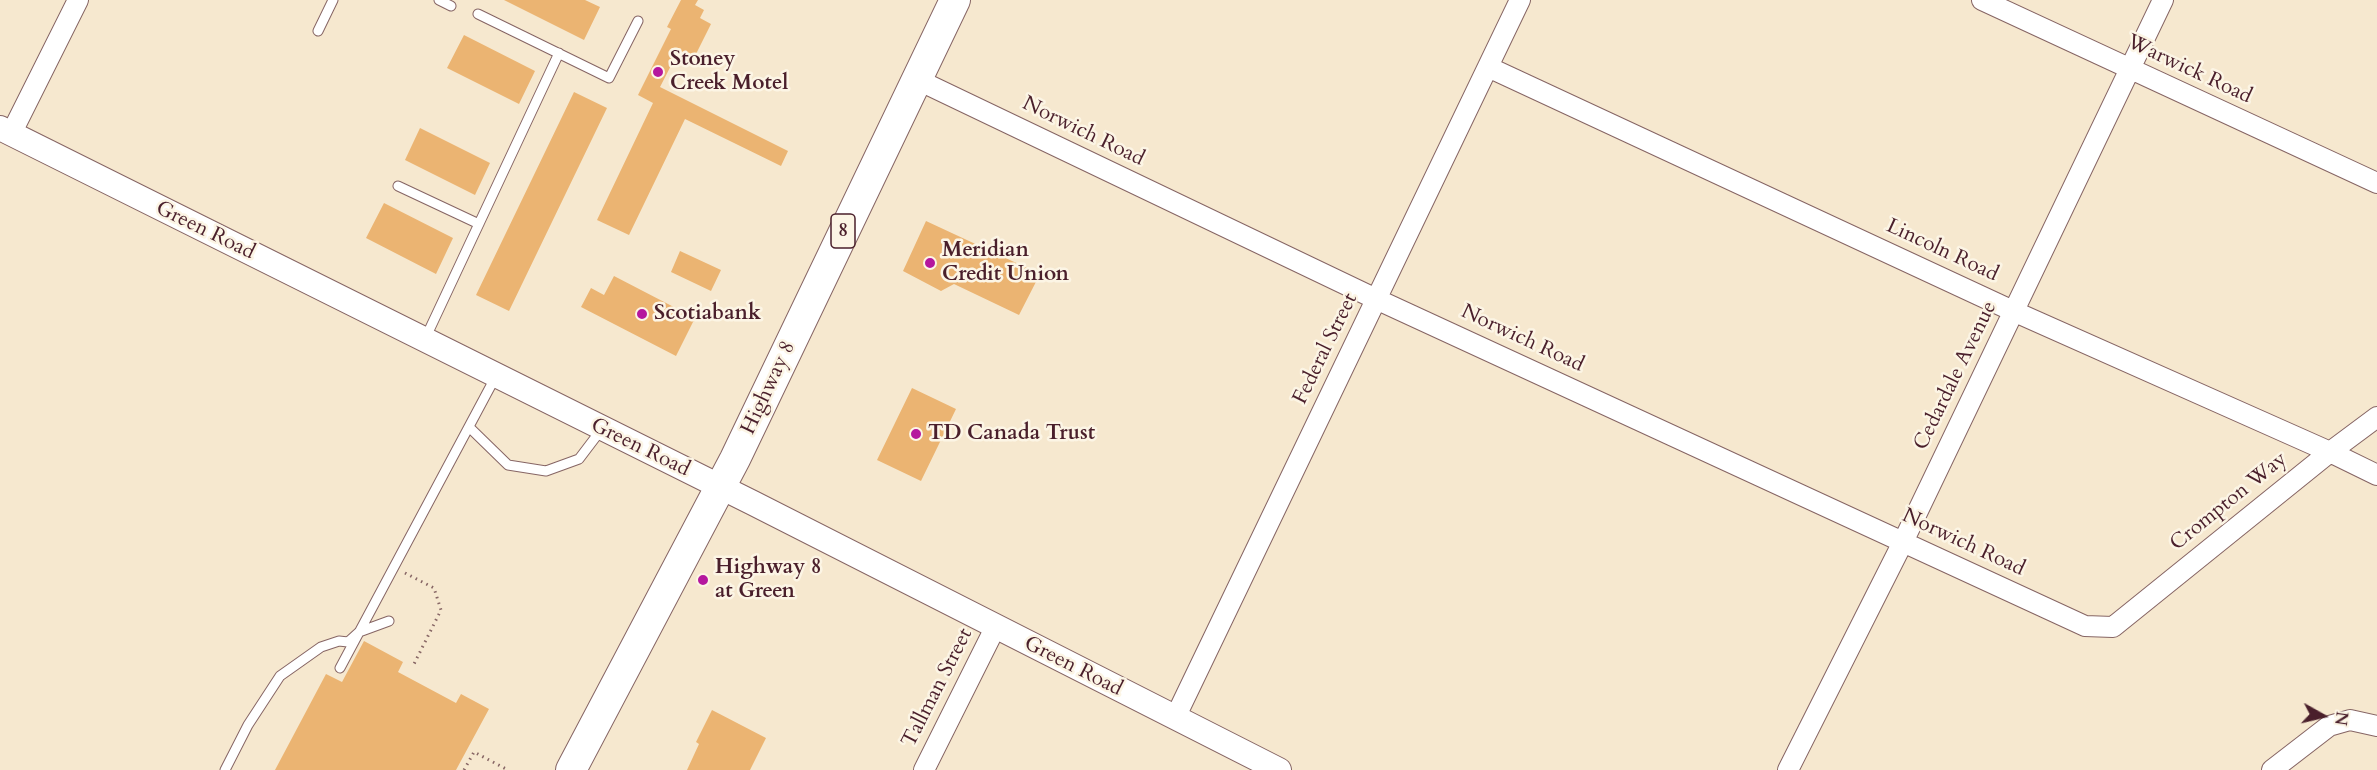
<!DOCTYPE html>
<html>
<head>
<meta charset="utf-8">
<style>
	body { margin:0 }
	#map { position:relative; width:2377px; height:770px; overflow:hidden; background:#f6e8cf; font-family:Cardo,serif }
	canvas { display:block }
	.north { position:absolute; left:2293px; top:686px; width:60px; height:60px; -webkit-text-stroke:4px #fcf5e5; paint-order:stroke; rotate:98deg; font-size:16px; font-weight:700; line-height:24px; text-align:center; color:#4a1f2b }
	.north::after { content:''; display:block; margin:auto; width:21px; height:27px; background:#4a1f2b; clip-path:polygon(50% 0,100% 100%,50% 72%,0 100%) }
</style>
</head>
<body>
<div id="map">
<canvas width="2377" height="770"></canvas>
<div class="north">N</div>
</div>
<script>
const context = document.querySelector('canvas').getContext('2d');
context.lineJoin = 'round';
function fillPath(path, color) { context.fillStyle = color; context.fill(path, 'evenodd'); }
const shape = rows => new Path2D(rows.map(r => 'M' + r).join(''));
function strokePath(path, color, width, dash) { context.strokeStyle = color; context.lineWidth = width; context.lineCap = dash ? 'butt' : 'round'; context.setLineDash(dash || []); context.stroke(path); }
function drawText(font, color, halo, rows, align = 'center') {
  context.font = font + ' Cardo,serif'; context.lineWidth = 5; context.setLineDash([]); context.textBaseline = 'middle'; context.strokeStyle = halo; context.fillStyle = color; for (const [text, x, y, turn = 0] of rows) {
    context.save(); context.translate(x, y); context.rotate((+turn || 0) * Math.PI / 180); context.textAlign = isNaN(turn) ? turn : align; if (halo) context.strokeText(text, 0, 0); context.fillText(text, 0, 0); context.restore();
  }
}
const building = shape([
	[504,0,585,0,600,7,584,40],
	[681,0,698,0,695,5,704,10,700,18,711,24,694,58,679,50,660,87,788,151,781,166,685,119,629,235,597,220,653,103,638,95,671,29,667,27],
	[464,35,535,71,519,104,447,68],
	[574,92,607,108,509,311,476,295],
	[420,128,490,163,475,195,405,160],
	[384,203,453,238,436,274,366,238],
	[926,221,1040,274,1019,315,954,284,941,291,903,271],
	[680,251,721,270,711,291,671,272],
	[614,276,695,318,676,356,581,307,591,288,604,295],
	[912,388,956,409,921,481,877,460],
	[364,641,403,662,398,672,456,703,461,694,489,709,456,770,275,770,326,674,342,682],
	[712,710,766,738,750,770,687,770,699,744,696,742]
]);
const path = shape([
	[405,573,434,588,441,610,413,666],
	[464,770,474,752,508,770]
]);
const service = shape([
	[439,0,451,6],
	[478,14,609,78,638,21],
	[318,31,333,0],
	[398,186,479,224],
	[425,339,559,53],
	[469,427,508,465,546,471,579,459,601,430],
	[340,668,496,376],
	[225,770,248,725,280,676,321,647,339,641,348,642,359,632,389,621]
]);
const minor = shape([
	[1982,0,2377,183],
	[1488,67,2013,311,2330,452,2377,475],
	[916,79,1376,299,2085,626,2113,627,2330,452,2377,417],
	[11,134,78,0],
	[1175,718,1520,0],
	[924,770,995,628],
	[1788,770,1903,542,2163,0],
	[2272,770,2329,726,2350,720,2377,726]
]);
const tertiary = shape([
	[0,128,753,503,1279,770]
]);
const primary = shape([
	[571,770,735,459,955,0]
]);
const markers = [
	[658,72,6,"#b5179e"],
	[930,263,6,"#b5179e"],
	[642,314,6,"#b5179e"],
	[916,434,6,"#b5179e"],
	[703,580,6,"#b5179e"]
];
const shields = [
	[843,231,24]
];
const shieldNames = [
	["8",843,231]
];
const poiNames = [
	["Stoney",670,60],
	["Creek Motel",670,84],
	["Meridian",942,251],
	["Credit Union",942,275],
	["Scotiabank",654,314],
	["TD Canada Trust",928,434],
	["Highway 8",715,568],
	["at Green",715,592]
];
const streetNames = [
	["Warwick Road",2189,70,25],
	["Norwich Road",1083,132,26],
	["Green Road",205,231,26],
	["Lincoln Road",1942,251,25],
	["Norwich Road",1522,339,25],
	["Federal Street",1326,349,-64],
	["Cedardale Avenue",1956,376,-64],
	["Highway 8",769,388,-65],
	["Green Road",640,448,26],
	["Crompton Way",2229,502,-39],
	["Norwich Road",1963,543,25],
	["Green Road",1073,667,27],
	["Tallman Street",938,688,-63]
];
fillPath(building, '#ebb472');
strokePath(service, '#866564', 11);
strokePath(minor, '#866564', 22);
strokePath(tertiary, '#866564', 26);
strokePath(primary, '#866564', 32);
strokePath(path, '#866564', 3, [1.5, 4.5]);
strokePath(service, '#fff', 9);
strokePath(minor, '#fff', 20);
strokePath(tertiary, '#fff', 24);
strokePath(primary, '#fff', 30);
for (const [x, y, r, color] of markers) { const dot = new Path2D(); dot.arc(x, y, r, 0, 2 * Math.PI); context.fillStyle = color; context.fill(dot); strokePath(dot, '#fcf5e5', 2); }
for (const [x, y, w] of shields) { const box = new Path2D(); box.roundRect(x - w / 2, y - 17, w, 34, 4.5); context.fillStyle = '#fcf5e5'; context.fill(box); strokePath(box, '#4a1f2b', 1.5); }
drawText('bold 20px', '#4a1f2b', null, shieldNames);
drawText('bold 21px', '#4a1f2b', '#fcf5e5', poiNames, 'left');
drawText('21px', '#4a1f2b', '#fcf5e5', streetNames);
</script>
</body>
</html>
